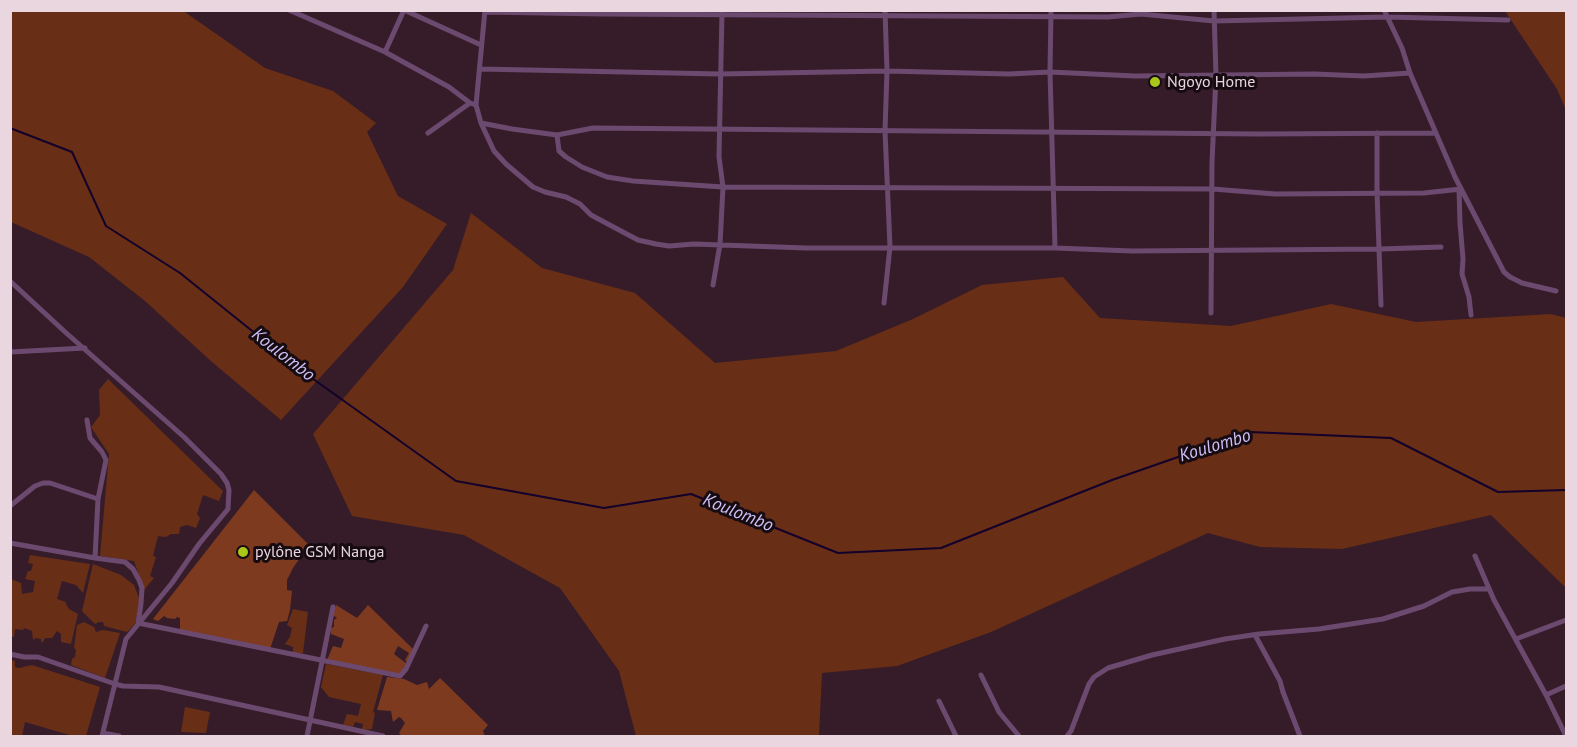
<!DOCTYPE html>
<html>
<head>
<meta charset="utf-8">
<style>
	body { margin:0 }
	#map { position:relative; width:1577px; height:747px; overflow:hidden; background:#361c29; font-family:"PT Sans",sans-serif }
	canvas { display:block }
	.frame { position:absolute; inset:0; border:12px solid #e9d6de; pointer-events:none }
</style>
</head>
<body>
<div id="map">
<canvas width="1577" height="747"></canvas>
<div class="frame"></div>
</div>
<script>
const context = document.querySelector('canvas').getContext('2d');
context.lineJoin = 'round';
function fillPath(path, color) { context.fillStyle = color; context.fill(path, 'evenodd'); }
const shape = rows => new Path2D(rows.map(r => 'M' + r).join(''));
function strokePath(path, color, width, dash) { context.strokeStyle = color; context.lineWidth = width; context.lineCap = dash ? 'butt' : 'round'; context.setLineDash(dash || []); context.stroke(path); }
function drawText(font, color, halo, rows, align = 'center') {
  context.font = font + ' "PT Sans",sans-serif'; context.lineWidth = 6; context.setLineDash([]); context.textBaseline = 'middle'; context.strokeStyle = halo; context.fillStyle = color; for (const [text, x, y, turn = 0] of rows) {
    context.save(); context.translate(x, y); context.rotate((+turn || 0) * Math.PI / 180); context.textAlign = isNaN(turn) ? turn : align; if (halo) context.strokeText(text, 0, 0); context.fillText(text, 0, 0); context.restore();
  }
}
const green = shape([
	[182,10,265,68,333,91,376,123,367,132,398,196,447,224,403,287,281,420,212,362,145,301,89,257,11,222,11,11],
	[1505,11,1566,11,1566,110,1557,89],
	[471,213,542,268,635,293,715,363,836,351,913,319,982,285,1063,277,1100,318,1231,326,1331,304,1416,322,1551,314,1566,318,1566,588,1491,515,1342,549,1260,547,1208,533,991,632,897,666,822,673,819,736,636,736,619,671,560,588,464,535,352,516,313,434,453,270],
	[108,379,223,491,219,501,203,495,197,514,200,518,196,528,187,525,180,527,179,534,171,534,166,537,158,536,153,556,156,557,150,576,154,578,144,590,134,561,100,556,109,454,91,427,100,415,99,390],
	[30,555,90,564,83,593,76,585,62,581,57,599,66,602,66,604,69,609,78,614,71,644,61,642,61,634,57,631,52,638,45,638,43,642,41,642,41,639,36,638,33,640,32,631,24,628,23,630,15,629,14,637,11,636,11,579,21,583,22,594,33,592,35,581,25,579,28,571,31,571,33,564,28,563],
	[93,564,121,575,134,585,140,601,135,624,127,632,104,626,103,622,99,622,95,624,82,611],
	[293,609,308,612,303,653,293,653,293,647,285,644,290,637,292,628,287,625],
	[84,622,94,627,96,632,103,630,120,633,105,678,71,665,72,659,75,657,76,650,74,648,77,625],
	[11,660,15,661,15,667,19,668,32,665,100,687,86,736,73,736,25,722,22,736,11,736],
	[326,664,383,675,373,712,375,713,372,729,362,730,363,724,355,722,353,727,343,725,347,714,358,716,361,704,329,697,321,687],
	[185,707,210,712,206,733,181,732]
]);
const forest = shape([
	[254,490,308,544,307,548,293,568,287,580,287,590,292,591,290,610,287,621,279,622,270,649,180,630,180,618,177,617,175,619,167,618,164,616,158,621,153,619],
	[336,605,357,618,368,605,414,650,408,663,405,660,409,653,398,646,394,654,407,664,399,674,327,660,333,646,341,648,344,639,331,634,331,628,334,627,334,620,337,618,333,615],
	[387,677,404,679,417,685,427,682,429,689,440,678,488,725,483,731,485,736,402,736,399,733,405,723,401,718,399,717,393,722,391,711,377,710]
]);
const stream = shape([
	[10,128,72,152,106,226,180,273,302,371,456,481,604,508,691,494,838,553,941,548,1112,480,1250,432,1391,438,1498,492,1566,490]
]);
const street = shape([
	[289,10,385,52,449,87,470,103,476,105],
	[485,10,476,105,481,123,494,151,506,164,533,187,545,192,566,197,580,204,591,215,606,223,638,240,656,244,669,246,694,244,806,248,1055,248,1132,251,1380,249,1441,247],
	[1051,10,1050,72,1055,248],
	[1384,10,1402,48,1410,73,1455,177,1504,272,1510,277,1522,283,1556,291],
	[485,12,604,14,1108,17,1141,14,1214,21,1387,17,1508,20],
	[385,52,404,10,481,45],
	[480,69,720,74,887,71,1009,74,1050,72,1135,76,1314,74,1364,76,1410,73],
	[481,123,512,129,557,135,593,128,1259,134,1436,133],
	[428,133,470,103],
	[1377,133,1377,192,1381,305],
	[557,135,559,151,566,157,582,167,607,177,633,181,723,187,1213,189,1275,194,1424,193,1461,189],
	[1459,189,1460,223,1463,259,1462,274,1469,297,1471,315],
	[10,281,64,331,184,437,221,474,227,483,229,490,228,509,199,544,172,583,126,639,102,736],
	[713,285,720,244,723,187,719,157,722,12],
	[884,303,890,247,885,131,887,71,885,10],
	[1211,313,1212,162,1216,76,1214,10],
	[10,352,85,348],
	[87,420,90,438,102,452,106,460,98,499],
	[10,506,35,486,43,483,50,483,98,499,95,558],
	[10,543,95,558,125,562,133,569,139,580,142,588,141,604,138,623,400,676,406,669,426,626],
	[1475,556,1494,600,1546,695,1566,736],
	[1255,635,1280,681,1283,692,1300,736],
	[1516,639,1566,620],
	[10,654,24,657,38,657,115,684,123,686,159,687,383,736],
	[981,675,999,712,1019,736],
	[1546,695,1566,686],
	[939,701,956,736],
	[103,733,119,736],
	[307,736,333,607],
	[1067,736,1071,731,1089,684,1094,677,1108,668,1152,655,1225,639,1259,634,1319,629,1383,619,1424,606,1452,592,1470,589,1489,589]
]);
const markers = [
	[1155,82,6,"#aac719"],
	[243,552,6,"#aac719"]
];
const poiNames = [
	["Ngoyo Home",1167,82],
	["pylône GSM Nanga",255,552]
];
const waterNames = [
	["Koulombo",283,355,38],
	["Koulombo",1215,446,-17],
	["Koulombo",738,513,22]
];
fillPath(green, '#692e16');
fillPath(forest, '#7d3a1f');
strokePath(stream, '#13012b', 2);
strokePath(street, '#6c4a70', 5);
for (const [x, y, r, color] of markers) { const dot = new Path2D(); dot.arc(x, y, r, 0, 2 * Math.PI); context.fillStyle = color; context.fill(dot); strokePath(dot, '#160b10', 2); }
drawText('16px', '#e9d6de', '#160b10', poiNames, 'left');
drawText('italic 18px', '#cebff7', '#160b10', waterNames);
</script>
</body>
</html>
